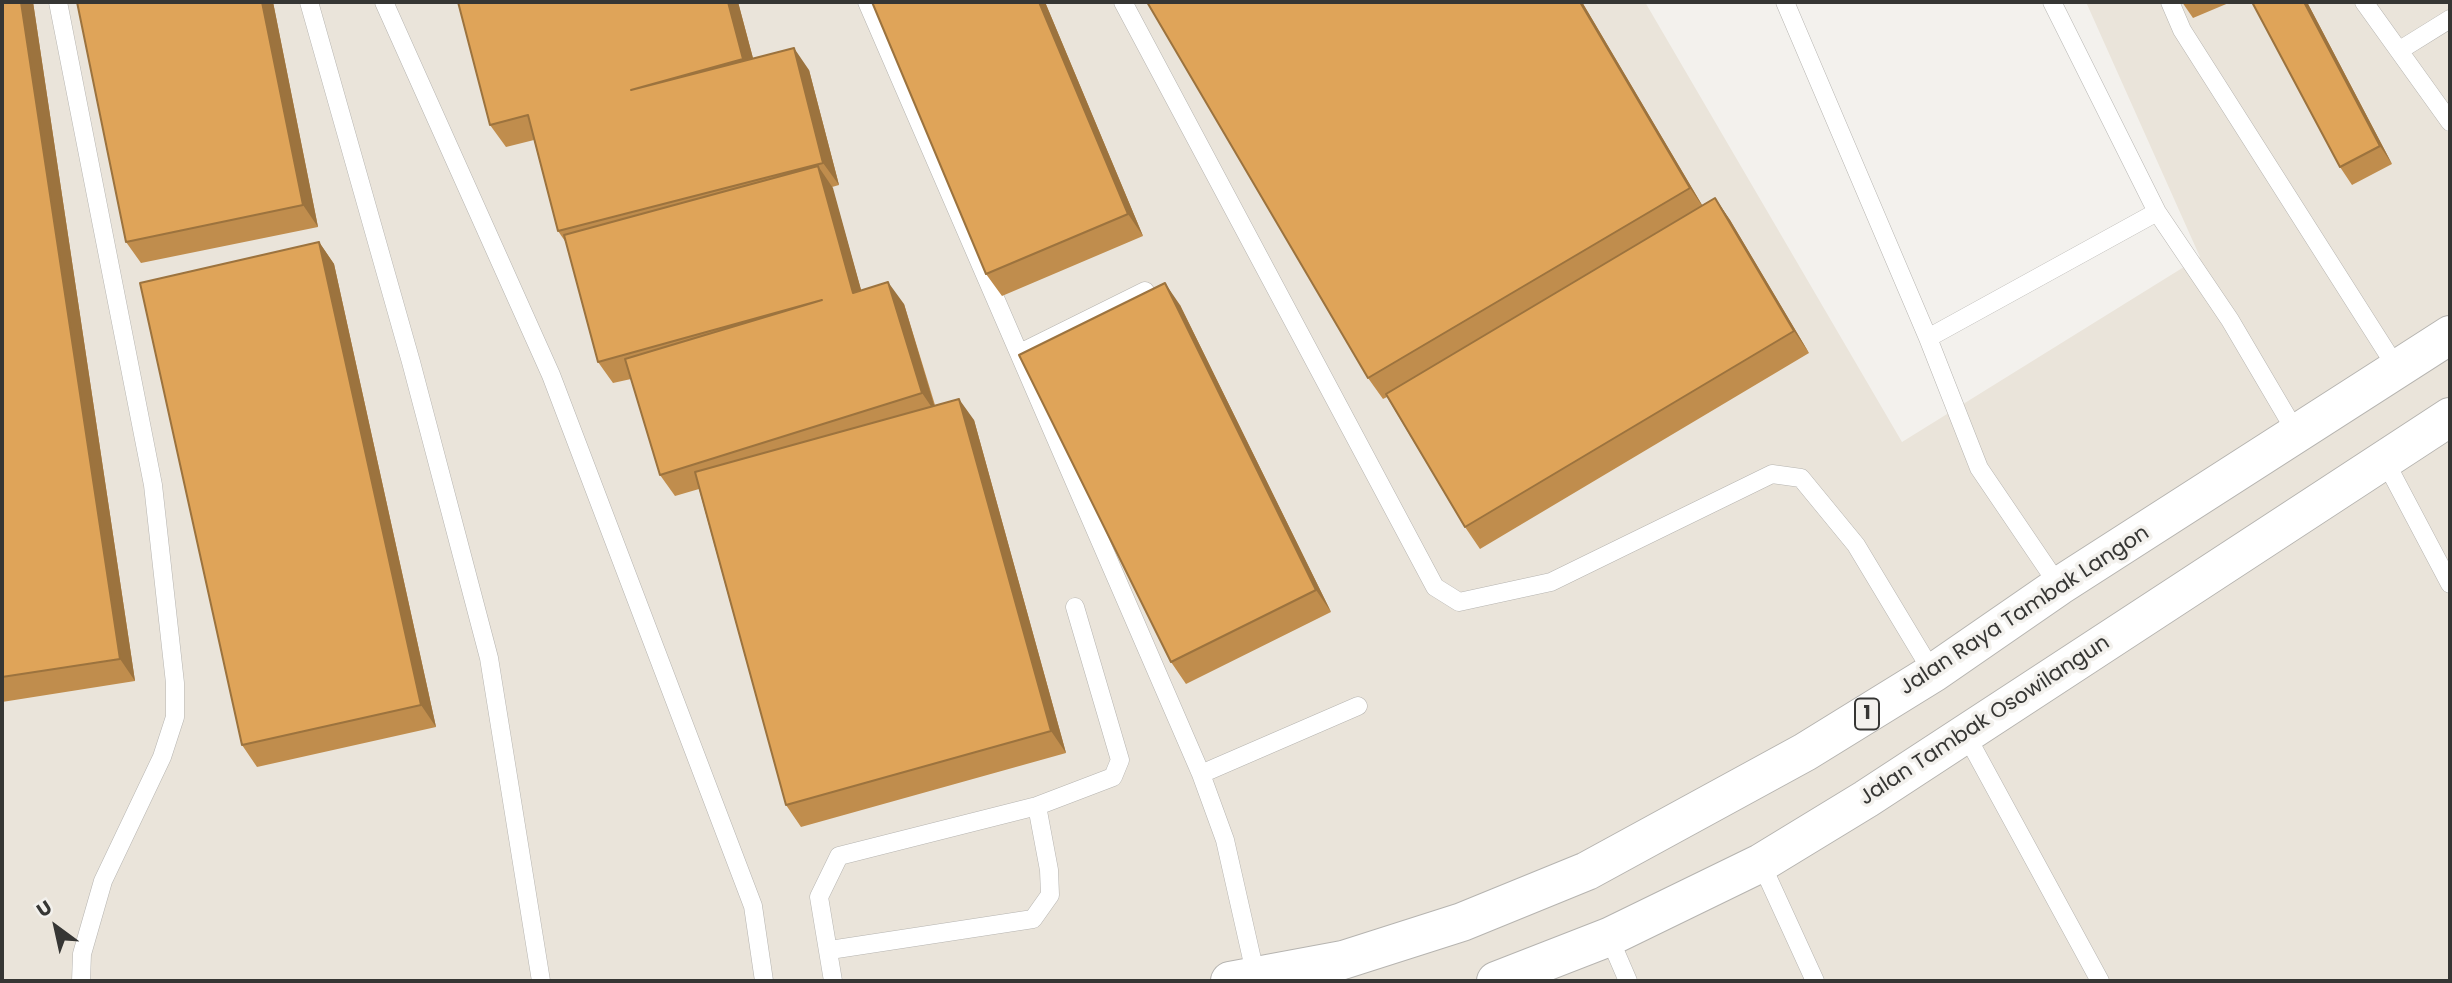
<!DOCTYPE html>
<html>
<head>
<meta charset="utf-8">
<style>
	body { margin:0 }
	#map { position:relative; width:2452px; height:983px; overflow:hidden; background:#f3f1ed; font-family:Poppins,sans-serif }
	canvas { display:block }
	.frame { position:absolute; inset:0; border:4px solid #363634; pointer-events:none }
	.north { position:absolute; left:21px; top:892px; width:70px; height:70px; -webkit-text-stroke:5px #f3f1ed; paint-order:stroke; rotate:327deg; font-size:19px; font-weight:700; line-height:28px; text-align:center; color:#363634 }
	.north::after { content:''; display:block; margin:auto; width:24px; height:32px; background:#363634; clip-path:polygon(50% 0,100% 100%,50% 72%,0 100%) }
</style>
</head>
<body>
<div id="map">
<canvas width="2452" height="983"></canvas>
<div class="frame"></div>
<div class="north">U</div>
</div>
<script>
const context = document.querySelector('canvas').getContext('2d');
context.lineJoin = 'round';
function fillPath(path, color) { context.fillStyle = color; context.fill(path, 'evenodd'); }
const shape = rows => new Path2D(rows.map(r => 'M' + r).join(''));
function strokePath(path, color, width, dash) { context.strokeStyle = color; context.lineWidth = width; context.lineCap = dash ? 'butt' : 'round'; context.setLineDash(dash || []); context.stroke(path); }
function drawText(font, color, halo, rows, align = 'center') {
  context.font = font + ' Poppins,sans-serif'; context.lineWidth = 7; context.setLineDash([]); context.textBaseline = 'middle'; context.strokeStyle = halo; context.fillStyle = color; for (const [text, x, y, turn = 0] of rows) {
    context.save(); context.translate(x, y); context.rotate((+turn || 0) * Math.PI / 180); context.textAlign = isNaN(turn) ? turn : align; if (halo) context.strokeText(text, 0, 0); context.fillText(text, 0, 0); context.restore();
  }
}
const built = shape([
	[2,2,1645,2,1902,442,2200,257,2086,2,2450,2,2450,981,2,981]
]);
const service = shape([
	[58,2,153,485,175,683,175,717,162,757,103,881,82,954,81,981],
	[309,2,411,362,489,658,541,981],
	[384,2,551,375,753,906,764,981],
	[867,2,1201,774,1225,840,1256,977],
	[1123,2,1435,587,1459,602,1551,582,1772,474,1801,478,1856,545,1933,673],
	[1785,2,1928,338,1979,468,2059,586],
	[2052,2,2157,212],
	[2170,2,2182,30,2398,370],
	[2364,2,2450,122],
	[2400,50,2450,19],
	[1928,338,2157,212,2230,320,2297,434],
	[1020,353,1145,291],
	[2385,461,2450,584],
	[1965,733,2100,981],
	[1201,774,1358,706],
	[1761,863,1815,981],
	[1609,937,1628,981],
	[830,950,1033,919,1050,895,1049,870,1037,806],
	[833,981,819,897,839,856,1037,806,1113,777,1120,760,1075,607]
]);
const trunk = shape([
	[1230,981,1343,960,1462,922,1587,871,1805,752,1933,673,2059,586,2450,335],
	[1496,981,1609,937,1761,863,1866,799,2450,417]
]);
const wall = shape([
	[2,2,33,2,135,681,2,702],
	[273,2,318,227,141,263,126,242],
	[738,2,753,58,809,70,839,185,832,187,861,290,904,304,935,405,974,420,1066,753,801,827,786,805,699,489,675,496,660,475,631,379,613,383,598,362,567,244,558,231,534,140,506,147,490,125],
	[1045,2,1143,236,1002,296,986,274],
	[1582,2,1702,205,1715,198,1730,220,1809,353,1480,549,1465,527,1387,397,1383,399,1368,378],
	[2182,2,2231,2,2193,18],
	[2307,2,2392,164,2352,185,2340,167],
	[319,242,334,264,436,727,257,767,242,745],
	[1180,305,1331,612,1186,684,1171,662]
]);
const shadedWall = shape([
	[21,2,33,2,135,681,120,659],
	[262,2,273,2,318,227,303,205],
	[728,2,738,2,759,81,743,59],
	[1039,2,1045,2,1143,236,1128,214],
	[1580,2,1582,2,1705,210,1690,188],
	[2304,2,2307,2,2392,164,2380,146],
	[794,48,809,70,839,185,823,163],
	[818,166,833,188,868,315,853,293],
	[1715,198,1730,220,1809,353,1794,331],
	[319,242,334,264,436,727,421,705],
	[888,282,904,304,937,415,922,393],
	[1165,283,1180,305,1331,612,1316,590],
	[959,399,974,420,1066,753,1051,731]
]);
const building = shape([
	[2,2,21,2,120,659,2,677,2,2],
	[77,2,262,2,303,205,126,242,77,2],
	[458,2,728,2,743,59,631,90,794,48,823,163,558,231,528,115,490,125,458,2],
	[872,2,1039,2,1128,214,986,274,872,2],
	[1147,2,1580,2,1690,188,1368,378,1147,2],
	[2252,2,2304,2,2380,146,2340,167,2252,2],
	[818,166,853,293,888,282,922,393,660,475,625,359,822,300,598,362,564,235,818,166],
	[1715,198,1794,331,1465,527,1386,394,1715,198],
	[319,242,421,705,242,745,140,283,319,242],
	[1165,283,1316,590,1171,662,1019,355,1165,283],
	[959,399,1051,731,786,805,695,472,959,399]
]);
const shields = [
	[1867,714,24]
];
const shieldNames = [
	["1",1867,714]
];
const streetNames = [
	["Jalan Raya Tambak Langon",2025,611,-33],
	["Jalan Tambak Osowilangun",1985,721,-33]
];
fillPath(built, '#eae4da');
strokePath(service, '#b6b4b0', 19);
strokePath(trunk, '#b6b4b0', 40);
strokePath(service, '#fff', 18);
strokePath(trunk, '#fff', 38);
fillPath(wall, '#c08d4d');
fillPath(shadedWall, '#9c733e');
fillPath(building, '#dfa459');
strokePath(building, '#9c733e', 2);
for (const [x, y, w] of shields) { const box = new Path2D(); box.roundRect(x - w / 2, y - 15.5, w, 31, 5); context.fillStyle = '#f3f1ed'; context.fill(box); strokePath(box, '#363634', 2); }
drawText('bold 19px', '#363634', null, shieldNames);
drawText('21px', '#363634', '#f3f1ed', streetNames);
</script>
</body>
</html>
